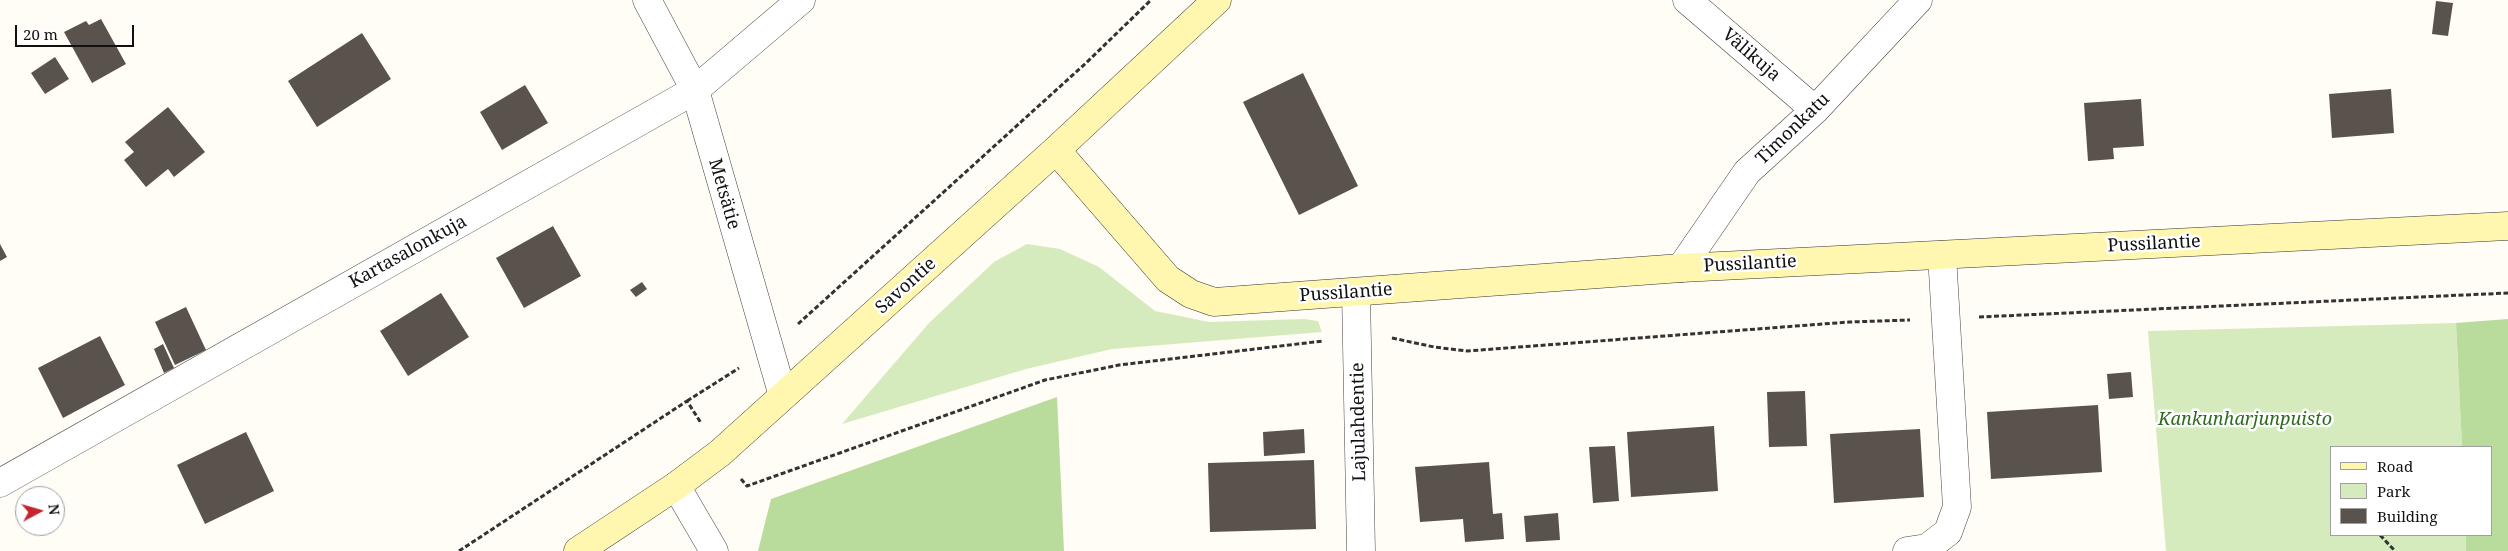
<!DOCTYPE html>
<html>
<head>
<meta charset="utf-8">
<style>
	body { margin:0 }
	#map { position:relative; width:2508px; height:551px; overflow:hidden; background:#fffdf5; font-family:"Noto Serif",serif }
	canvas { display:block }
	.legend { position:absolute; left:2330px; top:446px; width:162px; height:90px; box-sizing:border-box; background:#fff; border:1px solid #a0a0a0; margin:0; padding:6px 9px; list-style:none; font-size:15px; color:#111 }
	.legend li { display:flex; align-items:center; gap:10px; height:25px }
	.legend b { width:25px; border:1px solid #a0a0a0 }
	.north { position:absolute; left:15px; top:486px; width:50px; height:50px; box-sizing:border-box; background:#fff; border:1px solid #a0a0a0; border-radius:50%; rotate:84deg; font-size:14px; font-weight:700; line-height:20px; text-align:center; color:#111 }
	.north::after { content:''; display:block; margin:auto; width:18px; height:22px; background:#c4262e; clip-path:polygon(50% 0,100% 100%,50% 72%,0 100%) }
	.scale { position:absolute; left:15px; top:25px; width:119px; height:22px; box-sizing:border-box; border:2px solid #111; border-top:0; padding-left:6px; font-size:15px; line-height:18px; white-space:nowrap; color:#111; -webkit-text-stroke:4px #fff; paint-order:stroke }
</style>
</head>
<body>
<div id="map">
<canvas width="2508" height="551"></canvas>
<ul class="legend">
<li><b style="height:6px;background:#fff6b0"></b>Road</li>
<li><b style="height:14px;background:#d5ebbd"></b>Park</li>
<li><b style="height:14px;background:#5a524d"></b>Building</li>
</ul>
<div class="north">N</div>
<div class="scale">20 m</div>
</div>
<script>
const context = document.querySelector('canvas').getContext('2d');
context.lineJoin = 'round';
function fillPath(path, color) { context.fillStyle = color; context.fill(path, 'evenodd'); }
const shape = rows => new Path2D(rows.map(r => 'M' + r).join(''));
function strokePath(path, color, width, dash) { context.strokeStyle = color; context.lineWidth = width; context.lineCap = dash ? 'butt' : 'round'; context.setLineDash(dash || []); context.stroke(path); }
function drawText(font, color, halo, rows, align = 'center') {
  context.font = font + ' "Noto Serif",serif'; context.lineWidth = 5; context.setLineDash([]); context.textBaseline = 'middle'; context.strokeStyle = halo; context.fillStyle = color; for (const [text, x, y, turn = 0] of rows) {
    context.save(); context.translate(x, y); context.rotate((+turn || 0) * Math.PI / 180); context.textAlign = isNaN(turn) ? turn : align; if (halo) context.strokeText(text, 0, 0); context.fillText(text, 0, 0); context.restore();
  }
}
const green = shape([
	[1027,244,1060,249,1099,267,1155,311,1209,322,1304,319,1318,321,1322,332,1112,349,1026,369,842,424,929,323,994,262],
	[2456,323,2462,447,2332,447,2332,535,2466,535,2466,551,2166,551,2148,331]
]);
const forest = shape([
	[2508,319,2508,551,2466,551,2466,535,2492,535,2492,447,2462,447,2456,323],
	[1057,397,1064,551,758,551,771,499]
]);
const building = shape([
	[2436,1,2453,3,2448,36,2432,34],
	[101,19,126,64,92,83,64,32,86,21,89,25],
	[362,33,391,79,317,127,288,81],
	[55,57,69,79,45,94,31,73],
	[1303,73,1358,186,1299,215,1243,102],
	[525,85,548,123,502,150,480,112],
	[2391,89,2394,133,2332,138,2329,94],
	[2141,99,2144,146,2113,148,2114,159,2088,161,2084,103],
	[168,107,205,152,174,177,168,169,146,187,124,160,134,152,125,142],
	[553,226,581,276,524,308,496,258],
	[0,244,7,257,0,261],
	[642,282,647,289,636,297,630,290],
	[441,293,469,337,408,376,380,331],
	[186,307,206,350,175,365,155,322],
	[100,336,125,385,63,418,38,368],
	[163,344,174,368,164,373,154,349],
	[2131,372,2133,397,2109,399,2107,374],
	[1805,391,1807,446,1769,447,1767,392],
	[2098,405,2102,472,1991,479,1987,412],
	[1714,426,1718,491,1631,497,1627,432],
	[1304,429,1305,453,1264,456,1263,432],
	[1920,429,1924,497,1834,503,1830,434],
	[246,432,274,491,205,524,177,465],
	[1615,446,1619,501,1593,503,1589,447],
	[1314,460,1316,529,1210,532,1208,463],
	[1489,462,1493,514,1502,513,1504,539,1465,542,1463,519,1420,522,1415,467],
	[1558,513,1560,540,1526,542,1524,516]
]);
const path = shape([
	[1979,317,2508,293],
	[798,324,1086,63,1151,0],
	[1392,338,1434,347,1467,351,1849,322,1910,320],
	[687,401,739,368],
	[741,479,747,486,1045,380,1119,365,1323,341],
	[2380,535,2395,551],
	[459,551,687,401,701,423]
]);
const street = shape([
	[647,0,695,90,783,396],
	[1687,0,1815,110],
	[1681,268,1747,172,1815,110,1918,0],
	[1356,293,1361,551],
	[0,483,695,90,801,0],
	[676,486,714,551],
	[1907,551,1927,548,1948,532,1957,507,1942,255]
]);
const secondary = shape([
	[1056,150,1168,279,1191,294,1214,302,1681,268,2508,226],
	[578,551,676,486,720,453,1056,150,1217,0]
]);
const streetNames = [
	["Välikuja",1751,55,41],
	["Timonkatu",1793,129,-44],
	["Metsätie",724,194,74],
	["Pussilantie",2154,244,-3],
	["Kartasalonkuja",408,252,-29],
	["Pussilantie",1750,264,-3],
	["Savontie",906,286,-42],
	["Pussilantie",1346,293,-4],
	["Lajulahdentie",1359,422,-91]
];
const parkNames = [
	["Kankunharjunpuisto",2245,420]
];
fillPath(green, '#d5ebbd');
fillPath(forest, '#b9dc9c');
fillPath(building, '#5a524d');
strokePath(street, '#444', 29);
strokePath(secondary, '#333', 29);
strokePath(path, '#333', 3, [5, 2.5]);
strokePath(street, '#fff', 28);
strokePath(secondary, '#fff6b0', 28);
drawText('18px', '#111', '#fff', streetNames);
drawText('italic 18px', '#2f6b1f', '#fff', parkNames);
</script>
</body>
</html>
